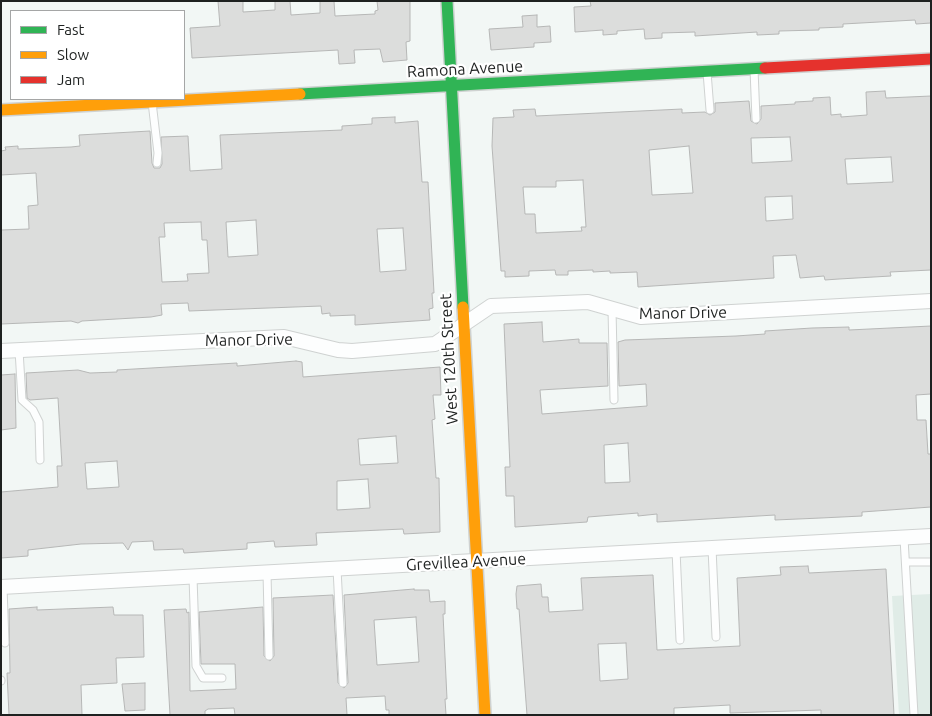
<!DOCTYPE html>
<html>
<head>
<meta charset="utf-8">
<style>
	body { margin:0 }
	#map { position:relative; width:932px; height:716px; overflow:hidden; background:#f2f7f5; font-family:Ubuntu,sans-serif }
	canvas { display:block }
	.frame { position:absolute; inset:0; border:2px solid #1e2120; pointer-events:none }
	.legend { position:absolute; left:10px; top:10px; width:175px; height:90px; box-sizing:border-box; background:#fff; border:1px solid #a5a6a6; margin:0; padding:6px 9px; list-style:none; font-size:15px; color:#1e2120 }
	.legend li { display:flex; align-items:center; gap:10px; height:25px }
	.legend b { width:25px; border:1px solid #a5a6a6 }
</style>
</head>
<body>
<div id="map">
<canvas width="932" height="716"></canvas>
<div class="frame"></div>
<ul class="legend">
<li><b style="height:6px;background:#30b455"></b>Fast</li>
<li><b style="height:6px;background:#ff9f0a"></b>Slow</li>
<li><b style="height:6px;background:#e5322d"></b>Jam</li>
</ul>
</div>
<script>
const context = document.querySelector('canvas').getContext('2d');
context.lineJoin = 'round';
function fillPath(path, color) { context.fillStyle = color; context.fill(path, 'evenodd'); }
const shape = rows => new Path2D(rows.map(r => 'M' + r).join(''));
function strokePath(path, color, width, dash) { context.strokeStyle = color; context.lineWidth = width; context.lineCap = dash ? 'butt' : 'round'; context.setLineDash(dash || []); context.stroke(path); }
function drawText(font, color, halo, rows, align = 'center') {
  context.font = font + ' Ubuntu,sans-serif'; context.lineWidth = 4.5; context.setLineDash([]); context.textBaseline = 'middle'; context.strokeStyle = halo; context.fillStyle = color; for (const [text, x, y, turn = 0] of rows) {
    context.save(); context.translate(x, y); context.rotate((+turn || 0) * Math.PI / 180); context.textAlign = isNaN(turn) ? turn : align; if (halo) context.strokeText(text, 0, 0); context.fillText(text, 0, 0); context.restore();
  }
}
const built = shape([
	[931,594,931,715,899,715,892,596]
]);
const building = shape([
	[218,1,243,1,243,12,275,10,275,1,290,1,291,15,320,13,320,1,334,1,335,16,375,14,375,11,378,10,377,1,410,1,410,41,406,42,407,60,383,62,380,49,354,50,355,63,339,64,338,50,192,58,190,28,220,26,218,1],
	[590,1,931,1,931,23,916,24,915,20,843,24,843,27,819,28,819,30,779,31,779,34,757,35,757,32,695,36,695,32,662,33,662,38,645,39,644,29,617,31,617,34,603,35,603,30,575,32,574,7,591,6,590,1],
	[537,15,537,27,550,26,551,42,534,43,534,47,491,50,489,29,523,27,522,16,537,15],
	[885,91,886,98,931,96,931,270,890,272,891,276,839,279,825,280,824,276,800,278,796,255,773,256,774,278,638,287,637,272,610,273,610,271,593,272,593,270,568,271,568,275,556,275,555,270,529,271,529,276,505,277,505,271,501,271,492,146,493,118,514,117,513,110,535,109,536,116,682,109,682,113,705,112,710,115,715,112,715,103,749,101,751,121,757,124,761,119,761,106,795,104,795,102,813,101,813,98,830,97,831,115,841,114,841,117,867,115,866,92,885,91],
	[790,137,792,161,752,163,751,138,790,137],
	[689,146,693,193,652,195,649,150,689,146],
	[891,157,893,182,847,184,845,159,891,157],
	[583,180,586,227,581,227,582,231,536,233,535,214,525,214,523,187,556,187,556,181,583,180],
	[792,196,793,219,766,221,765,197,792,196],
	[395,117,395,123,418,121,422,182,428,182,434,293,432,293,433,308,429,309,430,320,355,325,355,315,330,316,330,313,322,314,321,306,189,311,188,303,161,304,162,315,151,317,82,321,78,323,71,321,1,324,1,230,29,229,28,206,38,205,36,173,1,175,1,151,6,150,5,147,18,146,18,149,71,147,80,146,79,135,150,131,152,163,154,168,160,168,162,164,161,137,188,136,190,171,222,169,220,135,342,130,342,126,372,124,372,118,395,117],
	[256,220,258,255,228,257,226,222,256,220],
	[201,222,202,240,207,240,209,273,187,274,188,281,162,282,159,237,165,237,164,223,201,222],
	[403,228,406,270,380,272,377,229,403,228],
	[542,322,543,342,579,339,579,343,607,343,608,386,540,390,542,414,647,406,646,384,619,386,618,342,625,340,736,336,765,334,765,331,812,328,849,327,849,330,931,326,931,394,916,395,917,420,926,420,928,454,931,454,931,507,862,512,862,516,821,518,775,520,775,515,657,522,657,514,638,516,638,513,588,517,587,522,515,527,514,496,506,496,505,467,510,467,504,324,542,322],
	[628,443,630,482,605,483,604,445,628,443],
	[296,361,302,362,303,377,440,367,441,395,433,395,435,419,432,420,436,478,439,478,440,532,404,534,403,529,316,533,317,545,275,547,274,541,247,543,247,549,184,553,183,549,154,550,153,541,132,542,128,550,123,543,81,544,28,550,28,556,1,558,1,492,58,487,57,466,62,466,58,398,30,400,27,398,26,373,78,370,90,373,117,372,117,370,237,363,237,366,296,361],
	[396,436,398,463,360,465,358,439,396,436],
	[117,461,119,487,87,489,85,463,117,461],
	[368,479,370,508,337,510,337,481,368,479],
	[15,374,16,428,1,430,1,375,15,374],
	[808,566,809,573,886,569,894,715,821,715,821,710,730,713,730,705,674,708,674,715,527,715,519,609,517,609,516,594,517,586,541,584,542,597,548,597,549,612,583,610,581,578,653,575,657,650,740,646,737,578,781,575,780,567,808,566],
	[626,643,628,679,600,681,598,644,626,643],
	[414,589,414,590,429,590,430,602,445,601,445,614,443,614,447,699,445,699,446,715,389,715,389,710,386,710,385,696,346,698,347,715,235,715,234,708,208,709,205,711,205,715,170,715,164,610,186,609,187,613,189,612,190,691,236,689,235,664,201,664,199,612,263,607,264,656,270,661,274,656,273,598,333,595,338,683,344,688,348,683,344,595,414,589],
	[416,617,419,662,377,665,374,620,416,617],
	[37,607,37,610,113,607,114,615,143,615,144,657,116,658,117,683,81,685,82,715,9,715,7,673,10,673,9,609,37,607],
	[145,683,145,710,125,711,122,684,145,683]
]);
const lane = shape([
	[754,69,756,119],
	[707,72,710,110],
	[152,102,158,153,157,163],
	[612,309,614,400],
	[19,350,22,400,33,410,39,422,40,460],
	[904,538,914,715],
	[712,548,716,637],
	[676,550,680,640],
	[907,562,931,562],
	[337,569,343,683],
	[267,573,269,656],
	[193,577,196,666,203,678,222,678],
	[3,587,5,643],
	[1,680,1,681]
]);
const street = shape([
	[1,351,284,337,338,350,352,351,435,344,491,306,588,302,641,317,931,301],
	[1,587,931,536]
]);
const fast = shape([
	[447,1,463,307],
	[300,94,765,68]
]);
const slow = shape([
	[1,110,300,94],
	[463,307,485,715]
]);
const jam = shape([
	[765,68,931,59]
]);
const streetNames = [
	["Ramona Avenue",465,69,-3],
	["Manor Drive",683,313,-1],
	["Manor Drive",249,340,-1],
	["West 120th Street",449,359,-93],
	["Grevillea Avenue",466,562,-3]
];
fillPath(built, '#e0ece7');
fillPath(building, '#dcdddc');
strokePath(building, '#b6b7b6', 1);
strokePath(lane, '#cfd2d1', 9);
strokePath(street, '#cfd2d1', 16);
strokePath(fast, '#cfd2d1', 14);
strokePath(slow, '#cfd2d1', 14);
strokePath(jam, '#cfd2d1', 14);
strokePath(lane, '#fdfefe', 7);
strokePath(street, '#fdfefe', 14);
strokePath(fast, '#30b455', 11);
strokePath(slow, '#ff9f0a', 11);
strokePath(jam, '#e5322d', 11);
drawText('16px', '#1e2120', '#fff', streetNames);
</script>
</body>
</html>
